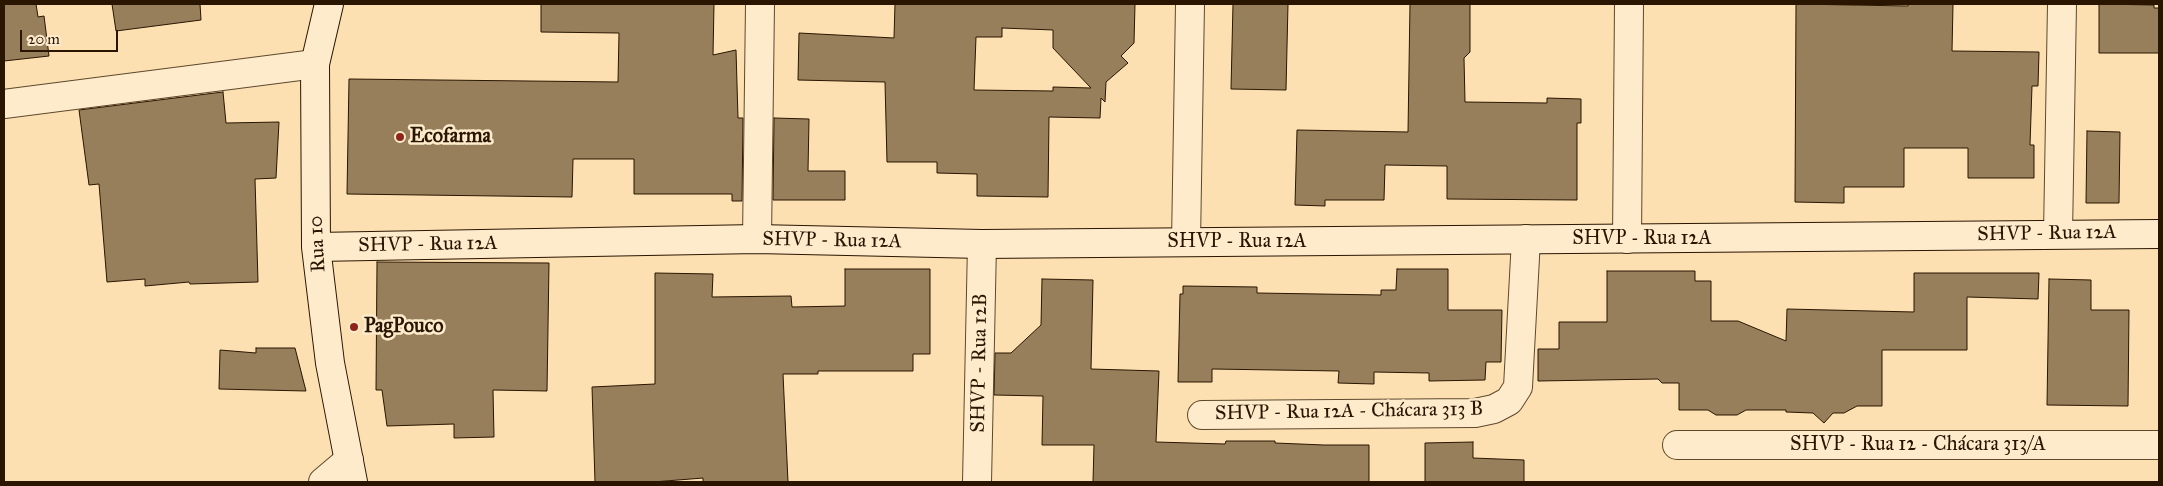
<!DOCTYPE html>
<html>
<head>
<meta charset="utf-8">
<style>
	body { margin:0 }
	#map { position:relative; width:2163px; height:486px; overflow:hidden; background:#fce0b1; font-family:"IM FELL Great Primer",serif }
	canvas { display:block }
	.frame { position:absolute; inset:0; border:5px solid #2a1500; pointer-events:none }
	.scale { position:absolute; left:20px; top:30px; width:98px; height:22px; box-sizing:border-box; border:2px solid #2a1500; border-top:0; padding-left:6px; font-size:15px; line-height:18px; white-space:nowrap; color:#2a1500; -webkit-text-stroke:4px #fdebcc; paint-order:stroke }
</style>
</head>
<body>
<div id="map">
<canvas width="2163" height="486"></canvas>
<div class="frame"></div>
<div class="scale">20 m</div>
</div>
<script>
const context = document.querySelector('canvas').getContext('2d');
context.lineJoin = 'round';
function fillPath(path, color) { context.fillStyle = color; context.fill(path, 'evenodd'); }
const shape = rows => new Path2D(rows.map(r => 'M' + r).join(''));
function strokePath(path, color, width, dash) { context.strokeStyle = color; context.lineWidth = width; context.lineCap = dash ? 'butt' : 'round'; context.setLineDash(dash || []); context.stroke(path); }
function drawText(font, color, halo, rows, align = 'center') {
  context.font = font + ' "IM FELL Great Primer",serif'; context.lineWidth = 5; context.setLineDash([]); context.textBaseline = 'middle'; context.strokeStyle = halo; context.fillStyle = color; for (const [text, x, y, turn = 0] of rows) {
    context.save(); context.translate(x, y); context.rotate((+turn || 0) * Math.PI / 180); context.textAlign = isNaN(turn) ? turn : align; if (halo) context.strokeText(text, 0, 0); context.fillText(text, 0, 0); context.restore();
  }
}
const building = shape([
	[4,4,36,4,38,17,44,16,49,56,4,61,4,4],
	[112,4,200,4,201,20,116,31,112,4],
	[541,4,714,4,713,55,736,50,738,118,743,118,742,201,732,201,732,194,634,194,634,159,573,159,572,197,347,194,349,79,618,82,619,33,541,32,541,4],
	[895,4,1135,4,1134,43,1121,56,1128,63,1106,82,1105,102,1101,98,1100,118,1049,117,1048,197,977,196,977,174,937,173,937,162,887,162,885,82,798,80,799,33,894,38,895,4],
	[1002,28,1053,30,1053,48,1091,88,1053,87,1053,91,974,90,976,37,1002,37,1002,28],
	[1233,4,1288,4,1286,90,1231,89,1233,4],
	[1410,4,1470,4,1470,52,1464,58,1465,102,1547,103,1547,98,1581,99,1581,123,1577,123,1577,200,1447,199,1447,166,1385,165,1384,200,1325,200,1325,206,1295,205,1297,130,1408,132,1410,4],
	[1796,4,1908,6,1908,4,1953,4,1952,51,2039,52,2038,86,2032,86,2030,145,2034,145,2034,178,1968,178,1968,148,1904,148,1904,187,1844,187,1844,203,1795,202,1796,4],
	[2099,4,2154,5,2154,8,2159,8,2159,53,2099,53,2099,4],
	[223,92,226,123,279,122,276,178,255,179,258,282,190,284,189,282,145,286,145,279,107,282,99,184,89,185,79,110,223,92],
	[774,118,809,119,808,171,845,171,845,200,773,200,774,118],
	[2087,131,2120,132,2119,203,2086,203,2087,131],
	[377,262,549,263,547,391,493,390,494,437,454,438,454,424,387,426,382,390,376,390,377,262],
	[845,269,930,269,930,354,913,354,913,371,818,371,818,374,783,374,788,482,703,482,703,478,653,482,595,482,592,387,655,384,655,273,713,274,712,297,791,296,792,307,845,306,845,269],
	[1397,269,1448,269,1448,310,1502,310,1501,362,1486,362,1485,380,1429,381,1429,373,1374,372,1374,384,1338,383,1339,371,1212,369,1212,382,1178,382,1180,294,1183,294,1183,286,1257,287,1257,293,1381,295,1381,290,1396,290,1397,269],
	[1607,271,1695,271,1695,281,1711,281,1711,321,1738,321,1786,341,1787,309,1914,312,1914,273,2039,273,2038,299,1967,297,1967,350,1882,350,1882,406,1857,406,1844,413,1833,413,1824,423,1813,413,1786,412,1786,410,1746,410,1737,415,1716,415,1708,410,1679,410,1679,383,1662,383,1658,379,1538,381,1538,349,1559,349,1559,322,1607,322,1607,271],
	[1042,279,1093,280,1091,369,1159,371,1156,442,1225,444,1226,441,1275,441,1275,443,1324,445,1369,445,1369,482,1093,482,1094,445,1042,445,1043,396,994,395,995,353,1011,353,1041,325,1042,279],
	[2049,279,2091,280,2091,310,2129,310,2128,406,2047,405,2049,279],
	[256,348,295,348,306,391,219,389,220,350,256,353,256,348],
	[1473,442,1473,458,1524,460,1524,482,1425,482,1425,443,1473,442]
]);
const street = shape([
	[4,104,315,64],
	[2058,234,2062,4],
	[757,239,760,4],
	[1627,239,1629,4],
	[1186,242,1190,4],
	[1202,415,1475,413,1494,409,1509,401,1518,387,1526,239],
	[1677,445,2159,445],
	[323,482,349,460],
	[977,482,982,244]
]);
const secondary = shape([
	[329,4,315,64,316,247,330,363,353,482],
	[316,247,757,239,982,244,2159,234]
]);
const markers = [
	[400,137,5,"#8f2418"],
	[354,327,5,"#8f2418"]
];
const poiNames = [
	["Ecofarma",410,137],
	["PagPouco",364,327]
];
const streetNames = [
	["SHVP - Rua 12A",2047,234,-1],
	["SHVP - Rua 12A",1642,239],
	["SHVP - Rua 12A",832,241,1],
	["SHVP - Rua 12A",1237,242],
	["Rua 10",318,244,-93],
	["SHVP - Rua 12A",428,245,-1],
	["SHVP - Rua 12B",980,363,-89],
	["SHVP - Rua 12A - Chácara 313 B",1349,412,-1],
	["SHVP - Rua 12 - Chácara 313/A",1918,445]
];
fillPath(building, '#977f5c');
strokePath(building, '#2a1500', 1);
strokePath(street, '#5e482c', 30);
strokePath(secondary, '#2a1500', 30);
strokePath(street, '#fdebcc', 28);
strokePath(secondary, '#fdebcc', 28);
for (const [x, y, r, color] of markers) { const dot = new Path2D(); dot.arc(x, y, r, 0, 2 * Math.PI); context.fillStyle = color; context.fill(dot); strokePath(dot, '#fdebcc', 2); }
drawText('bold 20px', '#2a1500', '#fdebcc', poiNames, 'left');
drawText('20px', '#2a1500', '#fdebcc', streetNames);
</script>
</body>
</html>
